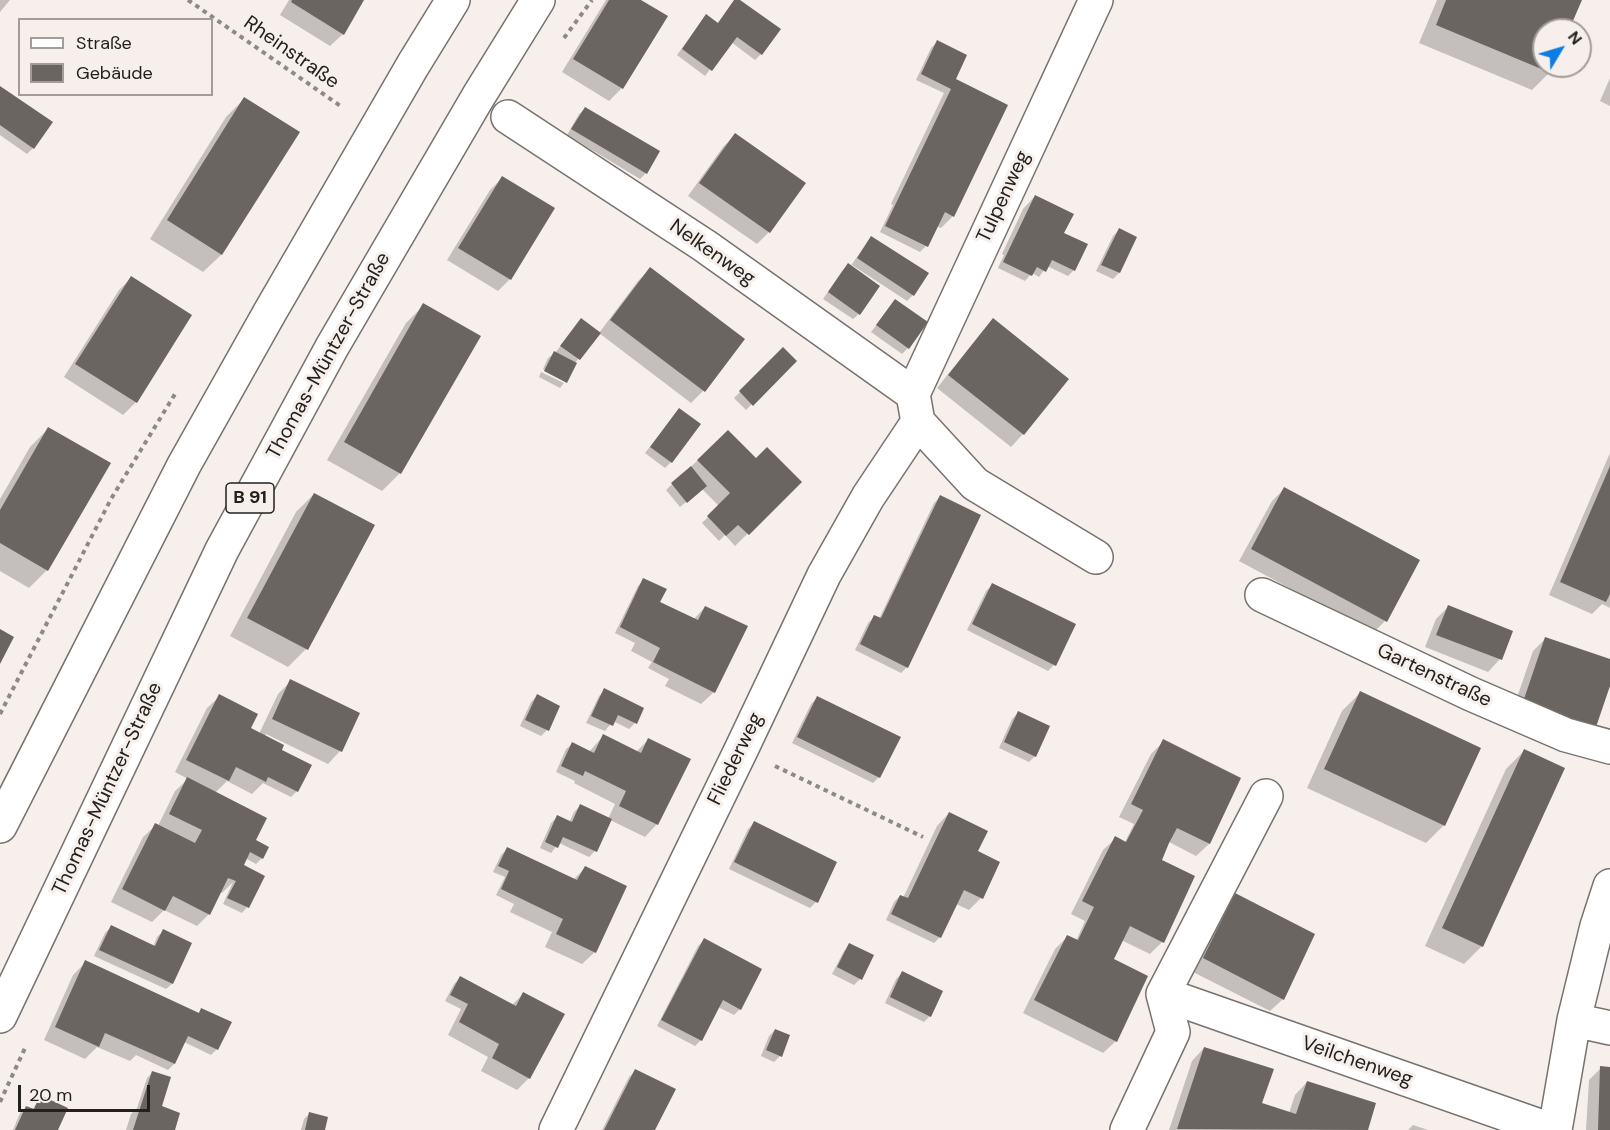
<!DOCTYPE html>
<html>
<head>
<meta charset="utf-8">
<style>
	body { margin:0 }
	#map { position:relative; width:1610px; height:1130px; overflow:hidden; background:#f6efeb; font-family:"DM Sans",sans-serif }
	canvas { display:block }
	.legend { position:absolute; left:18px; top:18px; width:195px; height:78px; box-sizing:border-box; background:#f6efeb; border:2px solid #a29d99; margin:0; padding:8px 10px; list-style:none; font-size:18px; color:#23211f }
	.legend li { display:flex; align-items:center; gap:12px; height:30px }
	.legend b { width:30px; border:2px solid #a29d99 }
	.north { position:absolute; left:1532px; top:18px; width:60px; height:60px; box-sizing:border-box; background:#f6efeb; border:2px solid #a29d99; border-radius:50%; rotate:52deg; font-size:16px; font-weight:700; line-height:24px; text-align:center; color:#23211f }
	.north::after { content:''; display:block; margin:auto; width:21px; height:27px; background:#0d7de4; clip-path:polygon(50% 0,100% 100%,50% 72%,0 100%) }
	.scale { position:absolute; left:18px; top:1085px; width:132px; height:27px; box-sizing:border-box; border:3px solid #23211f; border-top:0; padding-left:8px; font-size:18px; line-height:21px; white-space:nowrap; color:#23211f; -webkit-text-stroke:4px #f6efeb; paint-order:stroke }
</style>
</head>
<body>
<div id="map">
<canvas width="1610" height="1130"></canvas>
<ul class="legend">
<li><b style="height:8px;background:#fff"></b>Straße</li>
<li><b style="height:16px;background:#6a6561"></b>Gebäude</li>
</ul>
<div class="north">N</div>
<div class="scale">20 m</div>
</div>
<script>
const context = document.querySelector('canvas').getContext('2d');
context.lineJoin = 'round';
function fillPath(path, color) { context.fillStyle = color; context.fill(path, 'evenodd'); }
const shape = rows => new Path2D(rows.map(r => 'M' + r).join(''));
function strokePath(path, color, width, dash) { context.strokeStyle = color; context.lineWidth = width; context.lineCap = dash ? 'butt' : 'round'; context.setLineDash(dash || []); context.stroke(path); }
function drawText(font, color, halo, rows, align = 'center') {
  context.font = font + ' "DM Sans",sans-serif'; context.lineWidth = 6; context.setLineDash([]); context.textBaseline = 'middle'; context.strokeStyle = halo; context.fillStyle = color; for (const [text, x, y, turn = 0] of rows) {
    context.save(); context.translate(x, y); context.rotate((+turn || 0) * Math.PI / 180); context.textAlign = isNaN(turn) ? turn : align; if (halo) context.strokeText(text, 0, 0); context.fillText(text, 0, 0); context.restore();
  }
}
const shadow = shape([
	[0,0,10,0,0,12],
	[289,0,363,0,343,34,330,46,280,15],
	[606,0,639,0,666,17,622,88,609,101,562,72],
	[736,0,738,0,761,54,755,60,731,42,705,76,677,55,701,22,717,24],
	[1437,0,1580,0,1568,30,1544,30,1544,66,1552,66,1550,72,1532,90,1419,43],
	[937,42,954,80,953,216,941,228,936,226,926,246,920,252,880,232,893,205,891,204,944,93,916,80,931,48],
	[1610,78,1610,106,1600,101],
	[0,88,33,148,27,154,0,135],
	[244,99,221,255,203,272,150,239,226,117],
	[585,109,646,173,640,179,567,135,579,114],
	[735,135,769,232,757,244,688,196,723,147],
	[502,178,510,279,498,291,447,260,490,190],
	[1035,196,1063,234,1074,270,1068,276,1047,266,1039,277,1032,273,1025,281,998,268,1004,255,1002,254,1023,209],
	[1119,230,1135,238,1119,273,1113,279,1096,271,1113,236],
	[871,237,913,295,907,301,852,265,851,267,859,314,853,319,823,299,842,271,848,265,850,267],
	[650,269,743,340,703,391,691,403,599,333,575,363,566,381,543,369,548,358,555,353,581,320,599,333,638,281],
	[131,278,190,316,136,402,123,415,64,377,119,290],
	[895,301,908,348,902,354,871,332],
	[424,305,479,336,400,473,382,491,327,460,406,323],
	[993,320,1067,379,1023,434,1011,447,937,388,981,333],
	[783,349,795,361,746,410,734,398],
	[541,372,564,383,560,388,539,377],
	[674,416,671,462,665,468,645,453],
	[48,429,47,570,29,588,0,571,0,499,30,447],
	[728,432,756,460,800,482,735,546,725,535,719,541,702,523,719,506,702,489,680,507,666,490],
	[1610,453,1610,608,1602,604,1592,614,1549,595],
	[1284,489,1385,621,1373,633,1239,561,1272,501],
	[314,494,373,526,306,649,288,667,230,636,296,512],
	[940,497,907,667,901,673,855,650,868,623,874,617,879,619,934,503],
	[644,580,658,603,693,620,705,607,714,692,701,704,665,686,669,679,648,668,652,662,631,651,635,643,615,633,638,586],
	[992,585,1054,665,1048,671,967,630,986,591],
	[1448,607,1500,659,1488,672,1425,647,1436,619],
	[1545,639,1610,661,1610,681,1594,726,1511,715,1533,651],
	[291,681,340,751,328,764,266,734,265,737,280,751,297,791,291,797,263,783,252,794,227,781,215,793,254,840,262,858,256,864,245,858,242,866,263,876,247,907,242,913,223,904,233,882,222,893,220,892,209,914,197,926,164,910,152,922,111,902,143,837,156,825,158,826,175,791,188,779,175,772,207,708,220,696,249,729,259,734,278,694],
	[605,690,635,723,629,729,613,721,605,731,586,723,599,696],
	[1360,693,1444,825,1426,843,1307,788,1342,711],
	[537,696,547,730,541,736,520,726,531,702],
	[817,698,879,777,873,783,792,743,811,704],
	[1018,713,1035,756,1029,762,999,748,1012,719],
	[603,736,636,752,648,740,657,824,645,837,610,820,595,851,589,857,559,843,551,853,540,848,551,823,557,817,569,823,574,812,580,806,608,819,615,804,574,783,575,781,556,772,566,749,572,744,589,752],
	[1164,741,1239,779,1209,844,1196,856,1169,842,1160,860,1162,942,1150,954,1121,940,1112,959,1116,1041,1103,1053,1023,1013,1055,949,1067,937,1076,941,1085,921,1071,914,1103,850,1116,838,1125,842,1134,824,1119,817,1151,754],
	[1524,751,1482,946,1464,964,1425,946,1506,769],
	[949,813,976,852,981,898,969,910,956,904,940,937,934,943,886,920,894,902,900,896,903,898,937,826],
	[754,823,835,863,816,902,810,908,729,869,748,829],
	[507,849,573,880,585,868,595,952,582,964,545,947,552,932,510,912,514,904,496,895,505,877,493,872,501,855],
	[1236,895,1283,999,1270,1011,1191,971,1223,907],
	[111,927,153,947,157,937,163,931,190,944,172,984,166,989,94,956,105,933],
	[704,940,760,969,740,1009,734,1015,718,1007,701,1040,695,1046,657,1026,698,946],
	[850,945,860,979,854,985,832,974,844,951],
	[86,962,198,1014,202,1010,217,1049,211,1055,184,1042,174,1064,168,1070,136,1055,130,1061,97,1047,85,1059,44,1040,73,975],
	[902,973,930,1016,924,1022,885,1003,896,979],
	[460,978,512,1005,523,994,529,1078,517,1090,481,1071,488,1057,448,1035,461,1009,445,1001,454,984],
	[775,1030,780,1056,774,1062,761,1056,769,1036],
	[1204,1048,1260,1104,1289,1113,1295,1095,1307,1082,1374,1104,1366,1130,1169,1130,1192,1061],
	[1601,1068,1610,1068,1610,1130,1586,1130,1589,1080],
	[635,1071,654,1130,602,1130,629,1077],
	[153,1072,160,1107,173,1130,126,1130,131,1114,137,1108,147,1078],
	[41,1097,56,1130,13,1130,20,1113,26,1108,32,1110],
	[310,1113,323,1130,301,1130,304,1119],
	[1413,1125,1428,1130,1408,1130]
]);
const building = shape([
	[292,0,364,0,344,35,291,2],
	[609,0,641,0,668,16,623,89,573,59],
	[734,0,740,0,781,29,762,55,737,37,712,71,682,49,706,14,718,23],
	[1446,0,1582,0,1569,30,1544,30,1544,66,1554,66,1551,73,1436,25],
	[937,40,967,55,956,79,1008,105,954,217,945,212,928,247,885,226,951,89,921,74],
	[0,86,53,122,34,149,0,125],
	[244,97,300,132,222,255,167,220],
	[585,107,660,151,647,174,571,129],
	[735,133,806,183,770,233,699,183],
	[502,176,555,208,511,280,458,248],
	[1035,195,1074,214,1064,233,1088,244,1075,271,1052,260,1046,272,1037,267,1032,276,1003,262],
	[1119,228,1137,237,1120,273,1101,265],
	[871,236,929,273,914,296,857,258],
	[848,263,880,286,860,315,828,292],
	[650,267,745,339,705,392,610,320],
	[131,276,192,315,137,403,75,364],
	[895,299,928,322,909,349,876,325],
	[423,303,481,336,401,474,344,442],
	[581,318,601,333,580,360,560,346],
	[993,318,1069,379,1024,435,948,375],
	[783,347,797,361,753,406,739,391],
	[554,351,577,363,567,383,544,371],
	[679,408,701,424,672,463,650,447],
	[48,427,111,463,48,571,0,543,0,510],
	[728,430,756,458,767,447,802,482,749,535,738,525,726,536,707,516,730,493,697,460],
	[691,466,707,486,687,503,671,483],
	[1610,466,1610,594,1606,602,1560,582],
	[1284,487,1420,560,1387,622,1251,549],
	[314,493,375,525,308,650,247,618],
	[940,495,981,515,908,668,860,644,874,615,881,618],
	[643,578,667,589,660,602,698,620,705,606,748,626,715,693,653,662,660,648,620,627],
	[992,583,1076,624,1056,666,972,624],
	[1448,605,1513,631,1502,660,1436,635],
	[0,629,14,637,0,664],
	[1545,637,1610,659,1610,686,1596,727,1523,702],
	[290,679,360,713,342,752,272,719],
	[604,688,644,708,637,724,618,715,613,726,591,716],
	[1360,691,1481,748,1445,826,1324,769],
	[219,694,258,714,251,728,284,745,282,750,312,765,298,792,268,777,266,782,236,767,229,781,186,760],
	[537,694,560,706,549,731,525,720],
	[817,696,901,737,880,778,797,737],
	[1018,711,1050,726,1036,757,1004,742],
	[603,734,641,753,648,738,691,759,658,825,619,806,626,791,585,771,583,776,561,766,572,742,594,753],
	[1163,739,1241,778,1210,844,1177,828,1169,843,1162,860,1195,876,1164,943,1130,926,1114,959,1148,976,1117,1042,1034,1000,1067,935,1078,940,1094,907,1082,901,1115,836,1126,842,1143,810,1131,804],
	[1524,749,1565,768,1483,947,1442,928],
	[187,777,267,818,256,840,269,847,263,859,250,852,244,865,265,876,249,908,227,898,236,881,228,878,210,915,173,896,165,911,122,889,155,823,195,843,202,830,169,814],
	[580,804,612,819,597,852,563,837,558,848,545,842,557,815,572,822],
	[949,812,988,831,978,851,1000,862,983,899,964,890,941,938,891,914,900,895,908,898],
	[754,821,837,862,818,903,734,862],
	[507,847,577,880,585,866,627,886,596,953,556,934,563,919,501,889,509,871,498,866],
	[1235,893,1315,934,1284,1000,1203,958],
	[111,925,155,946,163,929,192,943,173,984,99,950],
	[704,938,762,969,741,1010,723,1000,702,1041,661,1020],
	[849,943,874,955,862,980,837,967],
	[85,960,199,1013,201,1008,232,1022,218,1050,188,1036,175,1064,105,1033,99,1047,55,1027],
	[902,971,943,991,931,1017,890,997],
	[460,976,516,1006,523,992,565,1014,530,1079,492,1058,499,1044,459,1022,468,1004,450,995],
	[775,1029,790,1035,782,1057,766,1050],
	[1204,1047,1274,1069,1262,1103,1296,1114,1307,1081,1376,1103,1368,1130,1177,1129],
	[1600,1066,1610,1067,1610,1130,1598,1130],
	[635,1069,676,1089,655,1130,604,1130],
	[152,1071,171,1077,162,1106,180,1113,175,1130,133,1130],
	[40,1095,68,1108,58,1130,15,1130,26,1106,34,1109],
	[309,1112,328,1117,325,1130,305,1130]
]);
const path = shape([
	[188,0,342,107],
	[564,38,592,0],
	[0,714,111,499,175,394],
	[775,766,923,837],
	[0,1102,26,1046]
]);
const minor = shape([
	[508,117,705,246,913,394],
	[913,394,1096,0],
	[918,422,975,484,1096,557],
	[1262,595,1471,694,1566,735,1610,747],
	[1163,994,1551,1130],
	[1574,1020,1610,1028],
	[556,1130,741,750,824,575,868,497,918,422,913,394],
	[1127,1130,1173,1032,1163,994,1266,796],
	[1555,1130,1574,1020,1597,926,1610,886]
]);
const major = shape([
	[0,826,184,465,270,312,413,65,453,0],
	[0,1016,222,550,332,347,478,97,538,0]
]);
const shields = [
	[250,498,48]
];
const shieldNames = [
	["B 91",250,498]
];
const streetNames = [
	["Rheinstraße",291,53,35],
	["Tulpenweg",1004,197,-65],
	["Nelkenweg",712,253,35],
	["Thomas-Müntzer-Straße",329,356,-61],
	["Gartenstraße",1434,676,25],
	["Fliederweg",736,759,-64],
	["Thomas-Müntzer-Straße",108,789,-65],
	["Veilchenweg",1357,1062,19]
];
fillPath(shadow, '#0003');
fillPath(building, '#6a6561');
strokePath(minor, '#77726e', 36);
strokePath(major, '#77726e', 36);
strokePath(path, '#8e8986', 4, [4.5, 4.5]);
strokePath(minor, '#fff', 33);
strokePath(major, '#fff', 33);
for (const [x, y, w] of shields) { const box = new Path2D(); box.roundRect(x - w / 2, y - 15, w, 30, 4.5); context.fillStyle = '#f6efeb'; context.fill(box); strokePath(box, '#23211f', 1.5); }
drawText('bold 18px', '#23211f', null, shieldNames);
drawText('20px', '#23211f', '#f6efeb', streetNames);
</script>
</body>
</html>
